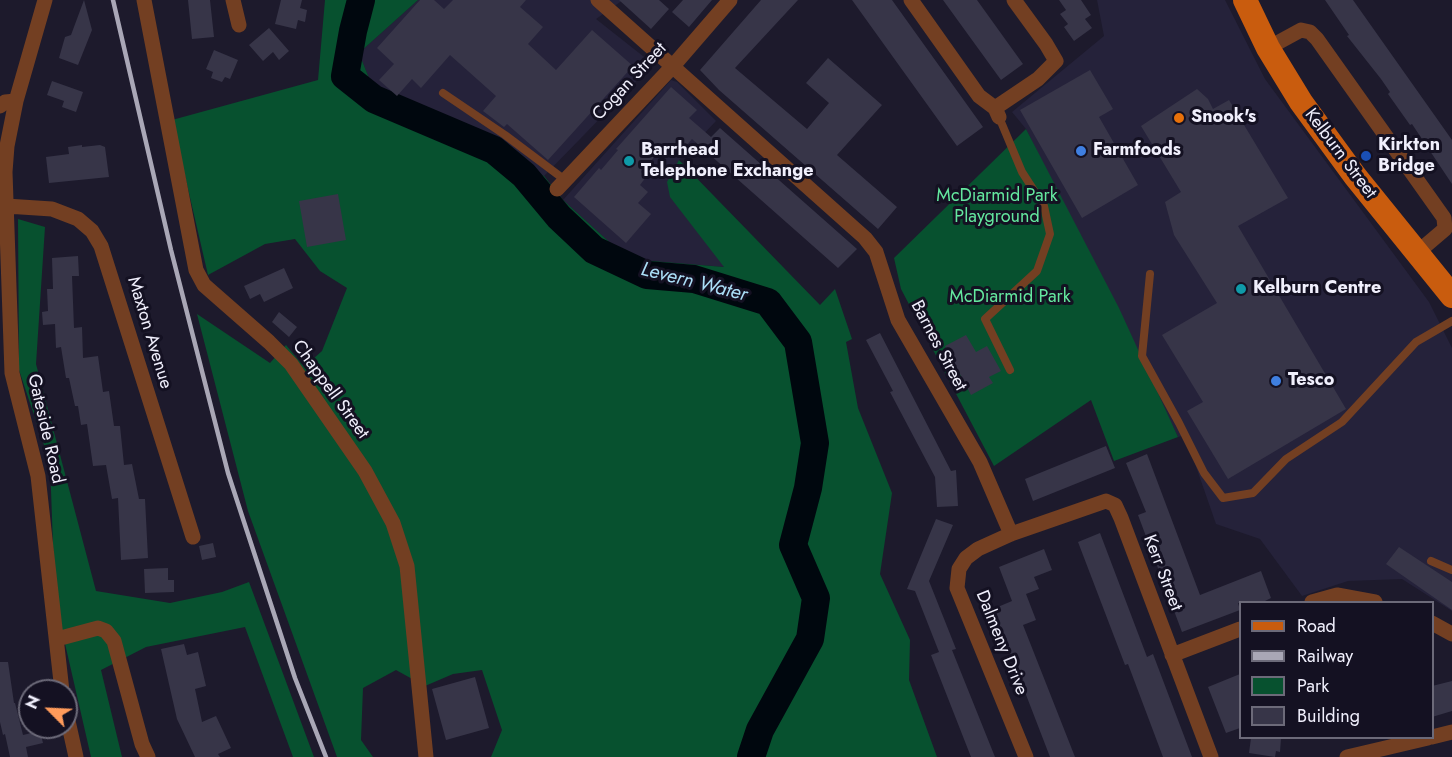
<!DOCTYPE html>
<html>
<head>
<meta charset="utf-8">
<style>
	body { margin:0 }
	#map { position:relative; width:1452px; height:757px; overflow:hidden; background:#1d1a2c; font-family:Jost,sans-serif }
	canvas { display:block }
	.legend { position:absolute; left:1239px; top:601px; width:195px; height:138px; box-sizing:border-box; background:#141122; border:2px solid #6c6a79; margin:0; padding:8px 10px; list-style:none; font-size:18px; color:#f0effc }
	.legend li { display:flex; align-items:center; gap:12px; height:30px }
	.legend b { width:30px; border:2px solid #6c6a79 }
	.north { position:absolute; left:18px; top:679px; width:60px; height:60px; box-sizing:border-box; background:#141122; border:2px solid #6c6a79; border-radius:50%; rotate:294deg; font-size:16px; font-weight:700; line-height:24px; text-align:center; color:#f0effc }
	.north::after { content:''; display:block; margin:auto; width:21px; height:27px; background:#ff9b5b; clip-path:polygon(50% 0,100% 100%,50% 72%,0 100%) }
</style>
</head>
<body>
<div id="map">
<canvas width="1452" height="757"></canvas>
<ul class="legend">
<li><b style="height:8px;background:#c95c0e"></b>Road</li>
<li><b style="height:8px;background:#a9a7b6"></b>Railway</li>
<li><b style="height:16px;background:#07512f"></b>Park</li>
<li><b style="height:16px;background:#373548"></b>Building</li>
</ul>
<div class="north">N</div>
</div>
<script>
const context = document.querySelector('canvas').getContext('2d');
context.lineJoin = 'round';
function fillPath(path, color) { context.fillStyle = color; context.fill(path, 'evenodd'); }
const shape = rows => new Path2D(rows.map(r => 'M' + r).join(''));
function strokePath(path, color, width, dash) { context.strokeStyle = color; context.lineWidth = width; context.lineCap = dash ? 'butt' : 'round'; context.setLineDash(dash || []); context.stroke(path); }
function drawText(font, color, halo, rows, align = 'center') {
  context.font = font + ' Jost,sans-serif'; context.lineWidth = 6; context.setLineDash([]); context.textBaseline = 'middle'; context.strokeStyle = halo; context.fillStyle = color; for (const [text, x, y, turn = 0] of rows) {
    context.save(); context.translate(x, y); context.rotate((+turn || 0) * Math.PI / 180); context.textAlign = isNaN(turn) ? turn : align; if (halo) context.strokeText(text, 0, 0); context.fillText(text, 0, 0); context.restore();
  }
}
const built = shape([
	[418,0,623,0,596,19,653,64,544,176,373,88,359,53],
	[1097,0,1225,0,1265,79,1429,302,1452,348,1452,611,1402,579,1348,581,1302,596,1260,539,1216,524,1185,435,1178,437,1026,129,1012,112,1104,36],
	[671,80,677,82,716,121,679,160,725,267,628,259,563,200]
]);
const green = shape([
	[325,0,418,0,359,53,373,88,544,176,563,200,628,259,724,267,670,197,667,182,679,160,820,305,835,289,852,339,846,342,858,408,892,493,880,574,910,640,909,680,937,757,491,757,502,730,482,670,453,674,425,686,396,670,363,688,361,740,373,757,337,757,248,511,197,314,270,363,286,345,304,367,322,351,347,288,320,271,295,239,265,244,208,275,172,120,318,80],
	[1026,129,1119,308,1178,437,1114,461,1091,400,994,466,901,289,894,258],
	[18,219,45,227,36,364,96,591,170,603,222,592,249,582,314,757,293,757,245,627,146,647,101,670,122,757,91,757,55,600,50,463,19,370]
]);
const river = shape([
	[361,0,353,31,345,76,374,99,494,150,524,175,559,217,594,250,647,275,694,279,768,302,798,342,815,443,808,488,793,545,816,598,810,639,760,730,751,757]
]);
const building = shape([
	[84,0,92,30,78,65,59,58,65,37,71,35],
	[188,0,210,0,214,37,192,39],
	[281,0,302,0,300,8,307,10,305,22,298,20,296,29,275,24],
	[420,0,434,0,444,9,453,0,526,0,520,7,543,27,528,44,556,70,592,30,633,66,548,160,507,124,504,127,483,111,496,96,450,55,421,88,412,79,397,96,379,80,394,64,377,48],
	[619,0,659,0,669,9,651,29],
	[683,0,712,0,689,27,672,12],
	[761,0,798,0,735,68,807,129,829,103,806,83,828,58,882,105,837,155,897,207,878,229,719,90,700,70],
	[852,0,892,0,983,127,957,146],
	[943,0,977,0,1023,64,1001,80],
	[1059,0,1081,0,1091,15,1085,19,1092,28,1074,41,1064,27,1068,24,1060,14,1066,10],
	[1325,0,1353,0,1452,140,1452,184,1412,124,1410,125,1388,94,1390,92,1381,79,1347,36,1349,35],
	[269,28,289,51,279,60,273,52,263,61,249,45],
	[214,50,238,60,230,79,225,77,222,82,211,78,213,72,206,69],
	[1090,70,1113,109,1099,117,1138,185,1082,218,1020,110],
	[52,81,83,92,76,112,62,107,64,101,47,95],
	[671,87,697,110,689,118,711,137,720,128,857,249,838,268,692,139,678,155,666,144,641,172,646,177,640,185,648,192,638,203,651,214,626,243,574,197,599,168,601,170,618,150,616,149],
	[1197,89,1208,99,1213,109,1229,100,1288,198,1238,226,1346,409,1228,479,1187,411,1203,402,1162,335,1217,303,1174,235,1165,202,1181,192,1141,126],
	[82,145,82,147,100,145,105,147,109,177,49,183,46,157,69,154,68,147],
	[338,194,346,240,307,247,299,201],
	[78,256,79,276,72,276,74,328,82,327,83,358,98,356,103,392,109,391,114,426,120,426,124,465,132,464,139,499,145,499,148,558,121,560,118,498,112,499,106,465,93,466,87,424,81,425,78,406,75,406,69,378,66,378,61,347,56,348,55,324,43,325,42,312,48,311,47,289,53,289,52,258],
	[284,268,293,288,264,302,260,294,250,299,244,286],
	[279,312,297,327,289,337,272,322],
	[880,333,951,471,956,470,958,506,937,507,935,477,890,392,893,391,866,340],
	[966,335,976,352,987,346,1001,371,989,377,993,383,971,395,945,346],
	[1106,446,1115,468,1033,501,1025,479],
	[1147,454,1200,595,1261,571,1271,598,1261,603,1238,603,1240,610,1182,632,1138,515,1146,512,1126,463],
	[936,519,953,525,929,581,956,649,952,650,995,757,971,757,931,655,939,652,915,591,907,589],
	[1100,533,1147,657,1153,654,1192,757,1163,757,1128,664,1125,665,1078,542],
	[213,543,216,557,202,560,199,546],
	[1399,547,1452,582,1452,610,1386,564],
	[1044,549,1052,570,1034,577,1039,589,1026,594,1036,620,1023,625,1075,757,1050,757,993,609,1012,601,999,567],
	[168,568,168,580,174,580,174,592,145,593,144,569],
	[184,644,187,655,198,652,206,686,195,689,202,722,216,716,231,748,218,754,220,757,195,757,177,719,161,649],
	[0,662,8,662,14,703,15,703,23,735,40,731,43,743,26,747,28,757,10,757,5,734,3,735,0,722],
	[1240,674,1240,728,1226,733,1208,687],
	[475,677,489,728,446,740,432,689],
	[1452,681,1452,711,1432,717,1432,686],
	[1251,738,1281,738,1280,752,1276,751,1275,757,1249,753]
]);
const service = shape([
	[443,93,505,135,565,180],
	[999,117,1022,172,1044,206,1050,234,1037,271,985,319,1010,370],
	[1150,274,1142,356,1179,423,1204,473,1223,498,1253,493,1286,459,1342,422,1416,342,1452,321],
	[1431,561,1452,570]
]);
const minor = shape([
	[45,0,16,101,7,146,5,172,12,373,38,476,62,691],
	[144,0,196,270,204,285,269,342,291,364,365,471,393,523,407,566,426,757],
	[233,0,239,25],
	[598,0,865,238,876,252,898,320,980,462,1011,534],
	[911,0,979,96,995,108,999,117],
	[1268,48,1301,30,1310,32,1317,39,1444,218,1445,229,1418,252],
	[0,106,5,102,16,101],
	[995,108,1038,79,1056,61,1046,44,1014,0],
	[557,189,673,66,730,0],
	[6,206,52,209,78,219,92,231,101,246,193,537],
	[1312,602,1337,595,1375,602],
	[1432,623,1452,634],
	[57,639,98,628,106,631,114,641,142,744,148,757],
	[1172,655,1240,629],
	[66,712,76,757],
	[1432,737,1452,732],
	[1026,757,957,588,959,569,966,558,978,549,1011,534,1106,501,1115,505,1121,518,1211,757],
	[1347,757,1428,738]
]);
const primary = shape([
	[1245,0,1268,48,1301,102,1355,176,1452,296]
]);
const rail = shape([
	[113,0,171,250,228,473,295,678,326,757]
]);
const markers = [
	[1179,118,6,"#e8710a"],
	[1081,151,6,"#3f7fe0"],
	[1366,156,6,"#1a4fb4"],
	[629,161,6,"#0f9aa8"],
	[1241,289,6,"#0f9aa8"],
	[1276,381,6,"#3f7fe0"]
];
const streetNames = [
	["Cogan Street",630,82,-47],
	["Kelburn Street",1340,154,53],
	["Maxton Avenue",149,333,73],
	["Barnes Street",938,346,62],
	["Chappell Street",330,390,54],
	["Gateside Road",45,429,77],
	["Kerr Street",1162,573,69],
	["Dalmeny Drive",1001,643,68]
];
const poiNames = [
	["Snook's",1191,118],
	["Kirkton",1378,146],
	["Bridge",1378,167],
	["Barrhead",641,151],
	["Telephone Exchange",641,172],
	["Farmfoods",1093,151],
	["Kelburn Centre",1253,289],
	["Tesco",1288,381]
];
const parkNames = [
	["McDiarmid Park",997,197],
	["Playground",997,218],
	["McDiarmid Park",1010,298]
];
const waterNames = [
	["Levern Water",694,283,14]
];
fillPath(built, '#25223a');
fillPath(green, '#07512f');
strokePath(river, '#00070e', 28);
fillPath(building, '#373548');
strokePath(service, '#733f22', 8);
strokePath(minor, '#733f22', 15);
strokePath(primary, '#c95c0e', 24);
strokePath(rail, '#a9a7b6', 4.5);
for (const [x, y, r, color] of markers) { const dot = new Path2D(); dot.arc(x, y, r, 0, 2 * Math.PI); context.fillStyle = color; context.fill(dot); strokePath(dot, '#141122', 2); }
drawText('18px', '#f0effc', '#141122', streetNames);
drawText('bold 18px', '#f0effc', '#141122', poiNames, 'left');
drawText('18px', '#64e89f', '#141122', parkNames);
drawText('italic 20px', '#abdef7', '#141122', waterNames);
</script>
</body>
</html>
